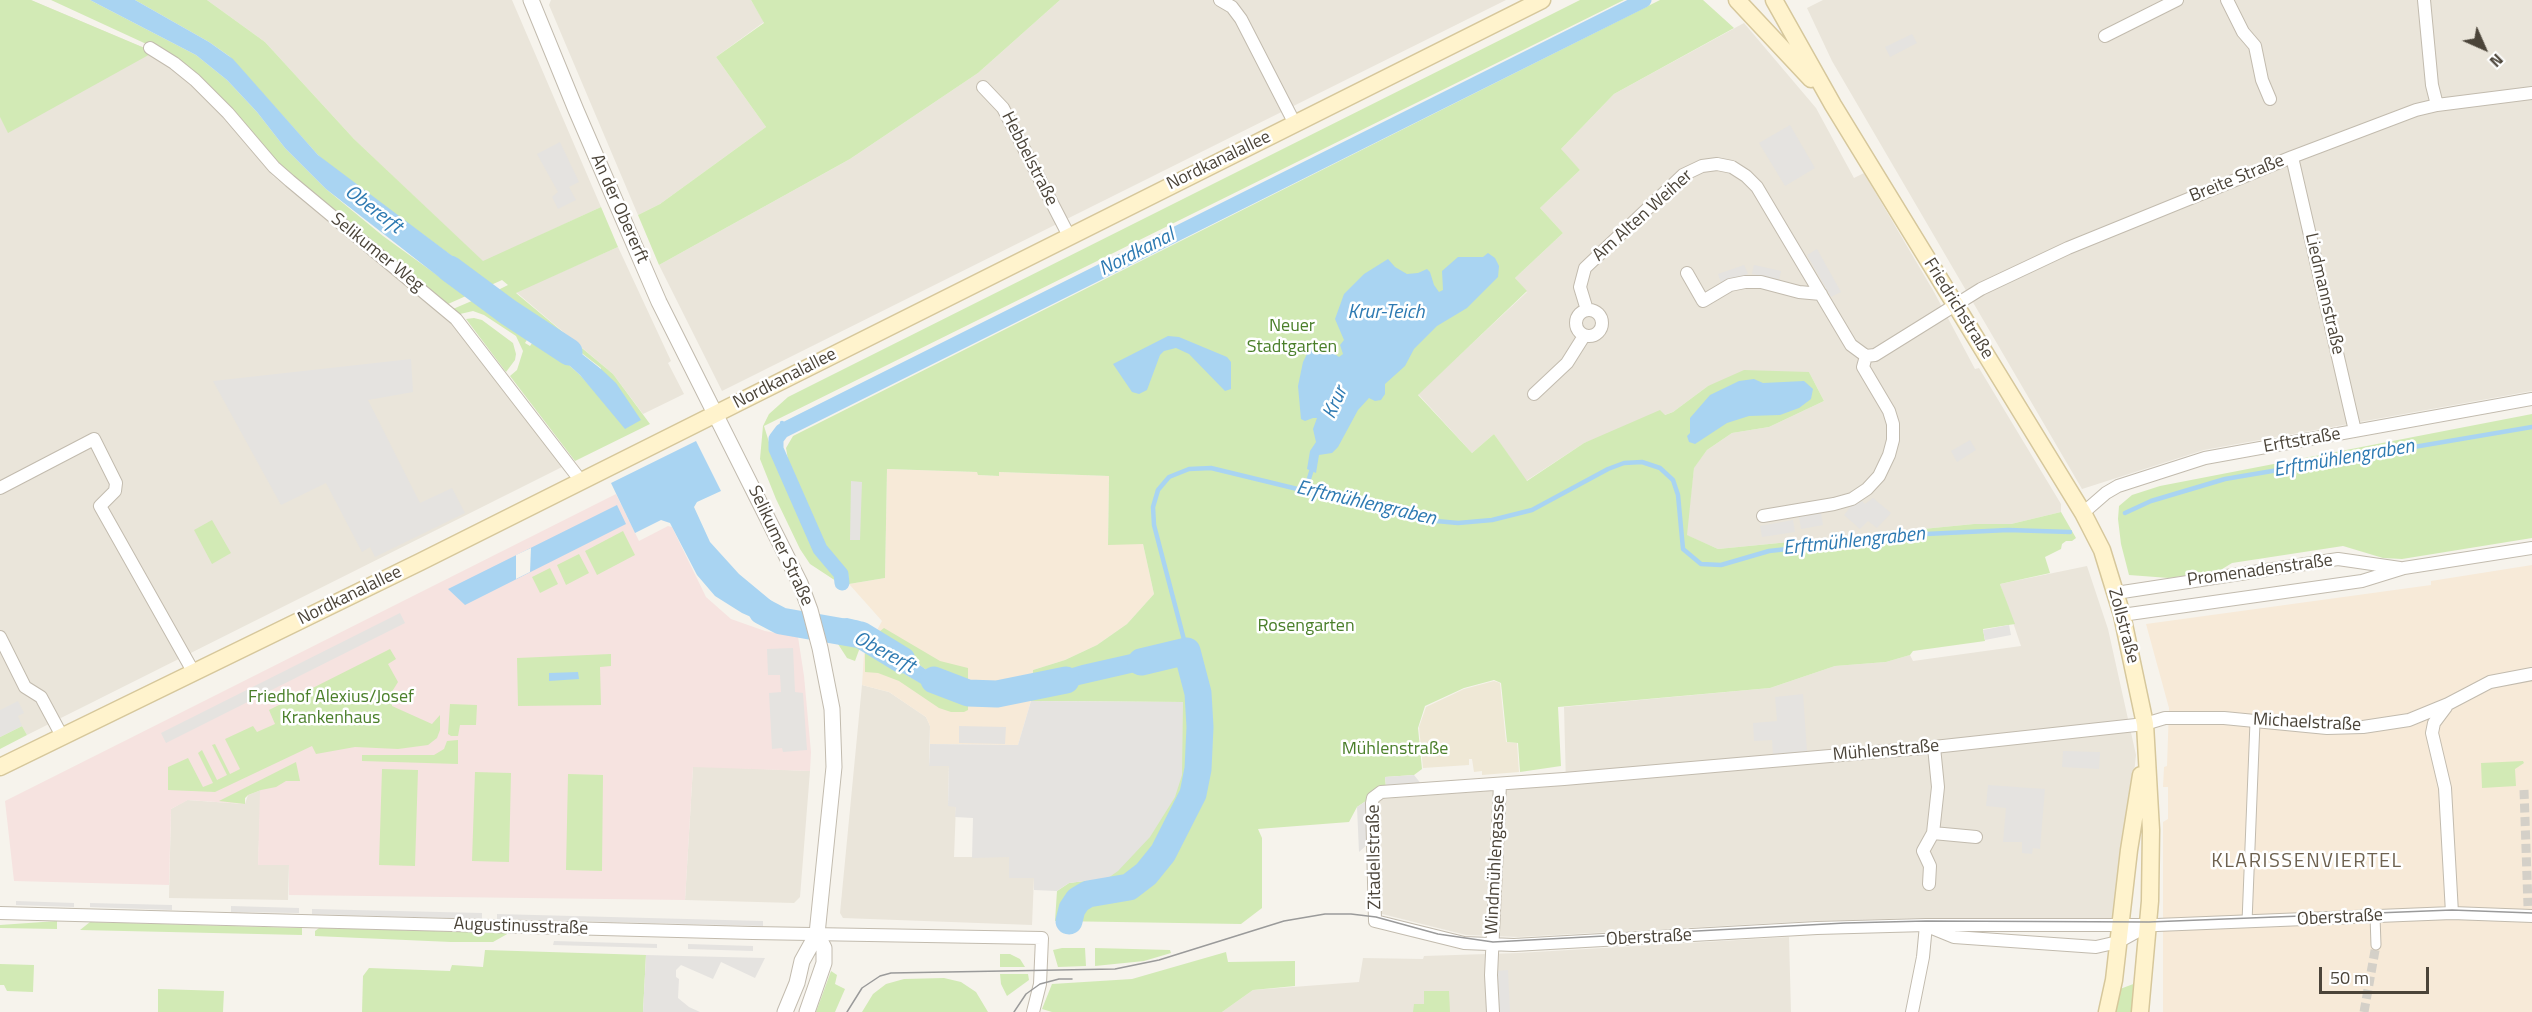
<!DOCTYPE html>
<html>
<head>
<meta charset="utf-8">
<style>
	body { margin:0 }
	#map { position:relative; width:2532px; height:1012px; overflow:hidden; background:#f6f3ec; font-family:"Titillium Web",sans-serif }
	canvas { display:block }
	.north { position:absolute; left:2454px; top:18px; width:60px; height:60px; -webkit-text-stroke:4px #fff; paint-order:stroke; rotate:135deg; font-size:16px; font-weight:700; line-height:24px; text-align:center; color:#4b4439 }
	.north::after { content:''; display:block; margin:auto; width:21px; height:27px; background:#4b4439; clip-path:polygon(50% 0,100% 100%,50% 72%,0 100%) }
	.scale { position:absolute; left:2319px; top:967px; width:110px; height:27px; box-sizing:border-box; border:3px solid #4b4439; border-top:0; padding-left:8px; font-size:18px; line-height:21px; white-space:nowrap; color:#4b4439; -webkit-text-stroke:4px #fff; paint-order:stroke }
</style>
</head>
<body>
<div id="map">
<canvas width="2532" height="1012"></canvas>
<div class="north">N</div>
<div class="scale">50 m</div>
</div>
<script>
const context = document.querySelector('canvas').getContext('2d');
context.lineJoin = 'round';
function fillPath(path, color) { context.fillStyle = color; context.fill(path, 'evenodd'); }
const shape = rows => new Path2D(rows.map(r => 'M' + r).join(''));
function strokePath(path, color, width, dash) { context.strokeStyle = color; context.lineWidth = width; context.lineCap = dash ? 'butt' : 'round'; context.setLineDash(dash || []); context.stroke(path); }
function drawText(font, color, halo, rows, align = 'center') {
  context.font = font + ' "Titillium Web",sans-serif'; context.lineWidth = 5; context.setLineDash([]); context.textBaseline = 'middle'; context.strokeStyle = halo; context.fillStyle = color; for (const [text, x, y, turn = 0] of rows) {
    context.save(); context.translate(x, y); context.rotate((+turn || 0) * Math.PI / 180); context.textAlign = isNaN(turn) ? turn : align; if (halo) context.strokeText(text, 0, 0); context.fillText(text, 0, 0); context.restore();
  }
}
const residential = shape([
	[0,0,31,0,154,52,181,71,226,117,273,176,442,311,566,465,27,735,22,726,0,737],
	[207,0,512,0,601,207,483,262,354,139,265,42],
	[551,0,751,0,764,22,716,57,766,127,660,204,638,215,549,5],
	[1060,0,1506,0,722,391,659,265,850,159,978,73],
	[1823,0,2532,0,2532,391,2204,450,2082,489,1832,61,1807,8],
	[1744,23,1816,108,1854,178,1864,173,1934,292,1975,369,1979,368,2061,504,2061,512,2011,524,1974,524,1718,549,1686,535,1694,467,1707,450,1732,433,1769,427,1824,401,1809,372,1708,386,1673,412,1584,443,1526,481,1494,434,1472,453,1418,394,1527,292,1515,278,1563,233,1540,208,1580,170,1560,150,1614,94],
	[618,247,671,361,668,363,684,394,643,414,613,374,516,292],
	[2087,566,2108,629,2136,755,2118,920,1924,918,1814,921,1518,937,1466,935,1378,913,1378,804,1381,799,1566,785,1564,707,1770,688,1835,666,1886,662,1910,655,1913,661,2021,646,2000,584],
	[862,685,889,692,926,717,930,726,929,765,949,766,948,806,956,806,954,857,1010,857,1034,878,1032,925,843,918,840,913],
	[693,766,810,771,800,897,794,903,685,900],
	[261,790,258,865,289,865,288,900,169,898,171,809,187,800,245,804,248,795],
	[1789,937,1791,1012,1222,1012,1253,990,1359,982,1363,958,1423,959,1424,956,1518,953]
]);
const commercial = shape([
	[887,469,978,472,978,475,998,476,999,472,1109,476,1108,544,1143,544,1154,594,1127,624,1097,645,1065,660,1033,670,1031,701,1018,745,930,744,930,726,926,717,889,692,862,685,864,654,882,621,849,584,885,578],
	[2532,565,2532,1012,2163,1012,2163,822,2168,819,2168,787,2163,787,2164,767,2167,766,2169,708,2146,624,2431,585,2431,581]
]);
const education = shape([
	[1494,681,1500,683,1506,742,1517,743,1519,772,1482,775,1482,771,1474,772,1472,759,1469,759,1469,765,1423,768,1419,727,1426,707,1464,689]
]);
const medical = shape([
	[616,494,639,541,668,526,672,527,706,597,731,619,765,631,798,637,804,676,811,752,810,771,693,767,685,900,289,895,289,865,258,865,260,790,248,795,245,798,245,804,188,800,171,809,169,885,14,881,5,801]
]);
const green = shape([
	[0,0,31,0,154,52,8,133,0,117],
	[51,0,90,0,196,55,227,80,257,112,285,148,326,189,383,236,466,296,448,304,360,234,277,161,224,101,168,54],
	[135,0,207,0,265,42,354,139,483,261,601,207,618,247,516,293,613,374,650,424,575,461,510,376,517,370,523,351,516,336,484,315,473,311,460,314,453,309,474,300,530,335,525,343,530,346,535,339,551,349,580,375,601,398,601,368,544,324,546,322,541,319,539,321,498,290,508,285,502,280,491,285,333,168,318,155,229,56,209,42],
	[751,0,1060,0,978,73,850,159,659,265,638,215,660,204,766,127,716,57,764,23],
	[1580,0,1624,0,764,426,772,452,813,548,839,583,810,564,800,549,776,499,760,459,763,426,769,414,788,397],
	[1660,0,1703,0,1734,28,1614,94,1561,149,1580,170,1540,208,1563,233,1515,278,1527,291,1418,395,1472,453,1494,434,1527,481,1584,443,1660,410,1665,415,1673,412,1708,386,1744,370,1809,372,1824,401,1769,427,1732,433,1707,450,1694,468,1687,535,1718,549,1974,524,2011,524,2061,512,2076,538,2072,541,2066,541,2062,544,2061,549,2045,557,2050,573,2000,584,2015,624,1983,629,1985,641,1913,651,1910,655,1886,662,1835,666,1770,688,1558,707,1561,766,1520,772,1518,743,1507,742,1501,683,1494,680,1464,688,1425,706,1418,728,1422,769,1414,775,1385,777,1386,787,1376,789,1369,794,1366,801,1357,807,1349,822,1258,829,1262,838,1262,908,1241,924,1055,921,1057,891,1069,883,1108,878,1183,702,1031,701,1033,670,1065,660,1097,645,1127,624,1154,594,1143,544,1108,545,1109,476,999,472,999,476,978,475,977,472,887,469,885,578,849,584,848,574,826,547,788,460,786,448,793,436],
	[474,318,482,320,513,343,516,354,515,360,506,372,466,319],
	[2532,414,2532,538,2402,559,2383,558,2343,546,2232,563,2219,571,2169,578,2129,575,2121,544,2118,519,2119,506,2132,495,2160,486],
	[212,520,231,553,212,564,194,530],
	[623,531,635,555,597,575,585,551],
	[579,554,589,573,566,585,557,565],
	[550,568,558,584,540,593,532,577],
	[884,628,940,661,968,668,968,686,953,682,925,669,897,648,875,635],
	[862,642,855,661,847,658,838,644],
	[390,649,396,659,388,664,398,682,393,690,392,706,432,724,440,715,440,730,437,738,428,745,398,749,355,747,316,754,312,746,215,792,168,790,168,767,188,758,203,787,213,783,198,753,202,750,217,780,227,775,212,745,215,744,230,774,240,769,225,739,253,726,257,732,275,724,269,710],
	[868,649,906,675,952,700,968,701,968,710,964,712,951,712,939,708,899,681,878,673,865,672,865,654],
	[611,654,611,666,600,667,601,705,518,706,517,658],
	[450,704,477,705,476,725,460,725,458,736,451,736,448,734],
	[22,726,27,735,0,749,0,737],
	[458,740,458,764,362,761,362,755,434,755,444,749,447,741],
	[2523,761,2524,763,2515,769,2516,786,2482,788,2481,763],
	[296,762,300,781,286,781,276,787,261,790,248,795,245,798,245,804,219,801],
	[382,769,418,770,415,866,379,865],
	[475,772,511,773,509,862,472,861],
	[568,774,603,775,602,871,566,870],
	[57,921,57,929,0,928,0,925],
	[90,922,302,928,302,935,80,930],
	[319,928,509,933,493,942,451,942,315,936,315,931],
	[1062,948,1085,948,1086,966,1058,967,1053,950],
	[1095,948,1170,950,1171,953,1144,961,1095,966],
	[485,950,646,955,643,1012,362,1012,363,976,369,968,450,971,452,965,483,967],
	[1226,952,1228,962,1295,961,1295,986,1253,990,1222,1012,1052,1012,1042,1009,1052,984,1132,979],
	[1000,954,1010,954,1020,959,1025,967,1000,967],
	[0,964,34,965,33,992,7,991,4,985,0,985],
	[831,971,837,975,835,984,845,989,835,1012,816,1012],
	[1000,974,1028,974,1029,980,1007,996,1001,984],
	[944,978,961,982,976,992,988,1012,862,1012,873,994,886,984,904,979],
	[2136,983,2132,1012,2115,1012,2120,989],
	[158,989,224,991,223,1012,158,1012],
	[1424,991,1449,991,1450,1012,1413,1012,1414,1004,1424,1004]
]);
const parking = shape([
	[1912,34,1917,43,1890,57,1885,47],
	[1790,125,1815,168,1785,186,1759,143],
	[560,142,579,182,569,187,576,200,558,209,552,197,558,192,537,154],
	[1817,249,1841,292,1831,297,1807,255],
	[1744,265,1748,274,1721,283,1718,274],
	[1754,265,1781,271,1779,280,1752,274],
	[411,359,413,392,368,400,420,503,452,488,465,513,375,557,370,547,362,552,326,483,281,505,213,381],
	[1970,440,1976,450,1957,462,1951,451],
	[851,481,862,482,860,540,850,540],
	[1873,498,1891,513,1877,528,1868,521,1860,529,1844,515,1851,506,1862,501,1865,504],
	[1821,513,1823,525,1801,529,1799,517],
	[1793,520,1795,532,1762,537,1760,526],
	[400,613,405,623,166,743,161,733],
	[2009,625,2011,635,1985,640,1983,630],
	[793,648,795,692,803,693,807,750,783,752,782,748,772,749,769,693,781,692,780,675,768,675,767,649],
	[1803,694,1807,752,1773,754,1772,740,1754,741,1753,723,1777,721,1775,697],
	[18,701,24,713,18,716,22,726,0,737,0,710],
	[1031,701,1183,702,1182,775,1175,797,1150,837,1118,871,1108,878,1069,883,1057,891,1034,890,1034,878,1009,878,1009,857,972,858,973,818,955,817,956,807,948,806,949,766,929,766,930,744,1018,745],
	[959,726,1006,727,1005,744,959,743],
	[2063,751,2100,752,2099,769,2062,767],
	[1414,775,1422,785,1386,787,1385,777],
	[1988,785,2045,789,2040,849,2033,848,2032,854,2022,853,2022,842,2003,842,2006,808,1986,806],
	[1366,801,1368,844,1359,852,1357,807],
	[16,901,74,903,74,907,16,905],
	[90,903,172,905,172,910,90,907],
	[231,906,299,908,299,913,231,912],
	[312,909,482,913,482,919,312,914],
	[497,914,763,921,763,926,497,919],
	[554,941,657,944,657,948,553,945],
	[688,944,753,946,753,951,688,949],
	[646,955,683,956,765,958,755,978,721,962,713,979,681,965,676,970,676,977,679,979,678,998,689,1007,700,1012,643,1012],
	[1508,970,1510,1012,1498,1012,1496,971]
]);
const water = shape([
	[90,0,135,0,209,42,233,59,318,155,491,285,466,296,444,281,326,189,285,148,257,112,227,80,196,55],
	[1488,253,1495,258,1499,266,1498,277,1467,308,1437,326,1414,349,1405,366,1385,384,1385,394,1381,400,1375,401,1369,398,1358,410,1338,447,1332,453,1319,455,1316,473,1307,469,1310,451,1316,442,1313,429,1317,418,1313,418,1305,421,1301,419,1298,386,1303,362,1312,344,1328,354,1332,352,1339,357,1343,354,1340,345,1344,340,1335,319,1344,294,1364,274,1388,259,1395,267,1407,274,1418,273,1427,269,1430,272,1434,285,1439,292,1443,290,1442,271,1458,257,1483,257],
	[498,290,539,321,530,335,474,300],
	[544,324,601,369,616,383,641,420,625,429,580,375,551,349,535,339],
	[1168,336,1179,337,1227,357,1231,362,1231,389,1225,391,1189,354,1176,348,1164,351,1160,355,1147,390,1139,394,1132,392,1113,364],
	[1754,379,1763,383,1804,381,1813,389,1811,399,1799,408,1780,415,1749,416,1727,423,1695,444,1689,442,1687,436,1690,433,1690,418,1710,395,1739,381],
	[696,441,721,491,697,502,694,507,710,542,739,574,780,608,791,611,797,630,776,628,742,613,715,596,697,575,670,523,661,520,635,533,611,483],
	[617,505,626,524,465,605,448,589],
	[847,618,860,621,867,631,862,642,838,644,833,626,840,619],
	[875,635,897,648,925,669,953,682,968,686,968,701,952,700,937,693,906,675,868,649],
	[1175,644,1180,666,1166,665,1031,696,1032,680,1082,665],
	[578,672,579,679,549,681,549,673],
	[1007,687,1007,700,985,700,985,689]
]);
const pier = shape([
	[531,548,530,572,516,579,516,555]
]);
const stream = shape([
	[782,431,782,423],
	[1305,491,1313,466],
	[2125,513,2151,501,2225,479,2532,427],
	[1187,651,1154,525,1153,507,1158,490,1169,477,1189,469,1211,468,1425,520,1458,523,1492,520,1532,510,1608,469,1624,463,1642,462,1660,468,1673,480,1678,495,1683,549,1701,564,1721,565,1769,551,1926,534,2008,530,2070,532]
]);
const canal = shape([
	[842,583,841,574,820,549,776,449,776,439,782,431,1644,0]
]);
const river = shape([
	[450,269,508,312,569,352],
	[762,611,781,621,861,635,902,660],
	[934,680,968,693,997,694,1066,680],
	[1069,921,1072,909,1078,900,1088,894,1129,887,1146,874,1163,853,1193,794,1198,769,1200,727,1198,693,1187,651,1141,662]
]);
const pedestrianTunnel = shape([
	[2524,790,2528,906],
	[2364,1012,2376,945]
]);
const pedestrian = shape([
	[2375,916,2376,945],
	[2247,922,2255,722]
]);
const minor = shape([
	[1220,0,1232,7,1241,19,1295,124],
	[2227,0,2243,32,2255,46,2262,80,2270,99],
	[2424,0,2432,85,2437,105],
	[2105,36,2177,0],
	[150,48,174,63,195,80,228,113,274,167,290,181,456,319,581,481],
	[983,87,1003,108,1069,236],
	[2292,157,2355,431],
	[1687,273,1703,301,1730,285,1745,282,1761,282,1799,292,1821,294],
	[1587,310,1580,287,1585,268,1683,175,1702,166,1717,164,1732,167,1746,176,1757,187,1851,345,1866,356,1875,355,1981,289,2068,248,2292,157,2416,110,2437,105,2532,93],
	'1576 323a13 13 0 1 1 26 0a13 13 0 1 1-26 0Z',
	[1534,394,1567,363,1584,336],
	[0,488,94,439,116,483,115,491,100,506,194,673],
	[2083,513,2106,493,2118,486,2205,458,2532,399],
	[1763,516,1834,504,1852,499,1867,489,1879,476,1889,455,1893,440,1893,424,1889,411,1863,367,1866,356],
	[2116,593,2338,559,2400,568],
	[2122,615,2362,581,2404,568,2532,548],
	[0,637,25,687,41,697,63,738],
	[2532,674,2490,682,2448,704,2409,720,2363,727,2327,728,2224,718,2165,718,2145,724,1934,747,1564,779,1381,792,1373,798,1372,803,1375,921,1464,943,1514,945,1817,928,1926,925,2157,925,2452,913,2532,916],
	[2446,707,2434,723,2432,733,2445,788,2452,913],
	[1933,833,1976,837],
	[1929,884,1930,866,1923,851,1933,833,1938,787,1934,747],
	[0,913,753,933,1042,938,1040,984,1033,1012],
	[1932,928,1954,937,2096,947,2118,942,2147,926],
	[1493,1012,1491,975,1500,784],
	[1912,1012,1923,957,1926,925]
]);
const tertiary = shape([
	[531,0,576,110,659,302,800,583,810,610,820,648,832,709,834,767,817,934,802,961,797,983,785,1012],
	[807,1012,824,963,824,948,817,934]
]);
const secondary = shape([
	[1737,0,1811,79],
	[1774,0,1833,105,2083,513,2102,550,2122,615,2145,724,2151,830,2150,901,2140,1012],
	[0,767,420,562,1542,0],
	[2107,1012,2114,980,2129,850,2141,775]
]);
const tram = shape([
	[847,1012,862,988,880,976,891,973,1115,969,1159,960,1284,921,1325,914,1351,914,1376,917,1438,934,1493,942,1845,923,1926,921,2149,922,2452,910,2532,913],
	[1014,1012,1026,994,1040,984,1059,979,1072,979]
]);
const streetNames = [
	["Hebbelstraße",1029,159,63],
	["Nordkanalallee",1219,161,-26],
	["Breite Straße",2237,179,-22],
	["An der Obererft",619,209,66],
	["Am Alten Weiher",1643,216,-42],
	["Selikumer Weg",377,253,39],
	["Liedmannstraße",2324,294,77],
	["Friedrichstraße",1958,309,58],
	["Nordkanalallee",785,379,-27],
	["Erftstraße",2302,441,-10],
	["Selikumer Straße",780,546,65],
	["Promenadenstraße",2260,571,-8],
	["Nordkanalallee",350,596,-26],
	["Zollstraße",2123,626,75],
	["Michaelstraße",2307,723,3],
	["Mühlenstraße",1886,751,-5],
	["Zitadellstraße",1375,857,-91],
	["Windmühlengasse",1496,865,-87],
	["Oberstraße",2340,918,-3],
	["Augustinusstraße",521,927,2],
	["Oberstraße",1649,938,-3]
];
const parkNames = [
	["Neuer",1292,327],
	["Stadtgarten",1292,348],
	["Rosengarten",1306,627],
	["Friedhof Alexius/Josef",331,698],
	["Krankenhaus",331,719],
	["Mühlenstraße",1395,750]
];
const waterNames = [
	["Obererft",373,210,37],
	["Nordkanal",1137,253,-27],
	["Krur-Teich",1386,313],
	["Krur",1336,403,-66],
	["Erftmühlengraben",2344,459,-10],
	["Erftmühlengraben",1366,504,13],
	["Erftmühlengraben",1854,542,-6],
	["Obererft",884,653,28]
];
const neighbourhoodNames = [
	["KLARISSENVIERTEL",2307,862]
];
fillPath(residential, '#eae5da');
fillPath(commercial, '#f7ead8');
fillPath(education, '#efe8d6');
fillPath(medical, '#f6e3e0');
fillPath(green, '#d2eab5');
fillPath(parking, '#e5e3e0');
fillPath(water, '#a9d4f2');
fillPath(pier, '#f6f3ec');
strokePath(stream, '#a9d4f2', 4.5);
strokePath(canal, '#a9d4f2', 15);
strokePath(river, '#a9d4f2', 27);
strokePath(pedestrianTunnel, '#d4d0c8', 9, [9, 4.5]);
strokePath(pedestrian, '#c2bbae', 11);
strokePath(minor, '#c2bbae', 14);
strokePath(tertiary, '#c2bbae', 17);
strokePath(secondary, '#d6c79b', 19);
strokePath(pedestrian, '#fff', 9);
strokePath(minor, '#fff', 12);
strokePath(tertiary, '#fff', 15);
strokePath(secondary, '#fff3cd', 16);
strokePath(tram, '#9a9a9a', 1.5);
drawText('18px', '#4b4439', '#fff', streetNames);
drawText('18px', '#4a7f2a', '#fff', parkNames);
drawText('italic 20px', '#2e7ab2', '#fff', waterNames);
context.letterSpacing = '1.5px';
drawText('20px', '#6e6250', '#fff', neighbourhoodNames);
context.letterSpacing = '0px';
</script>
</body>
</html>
